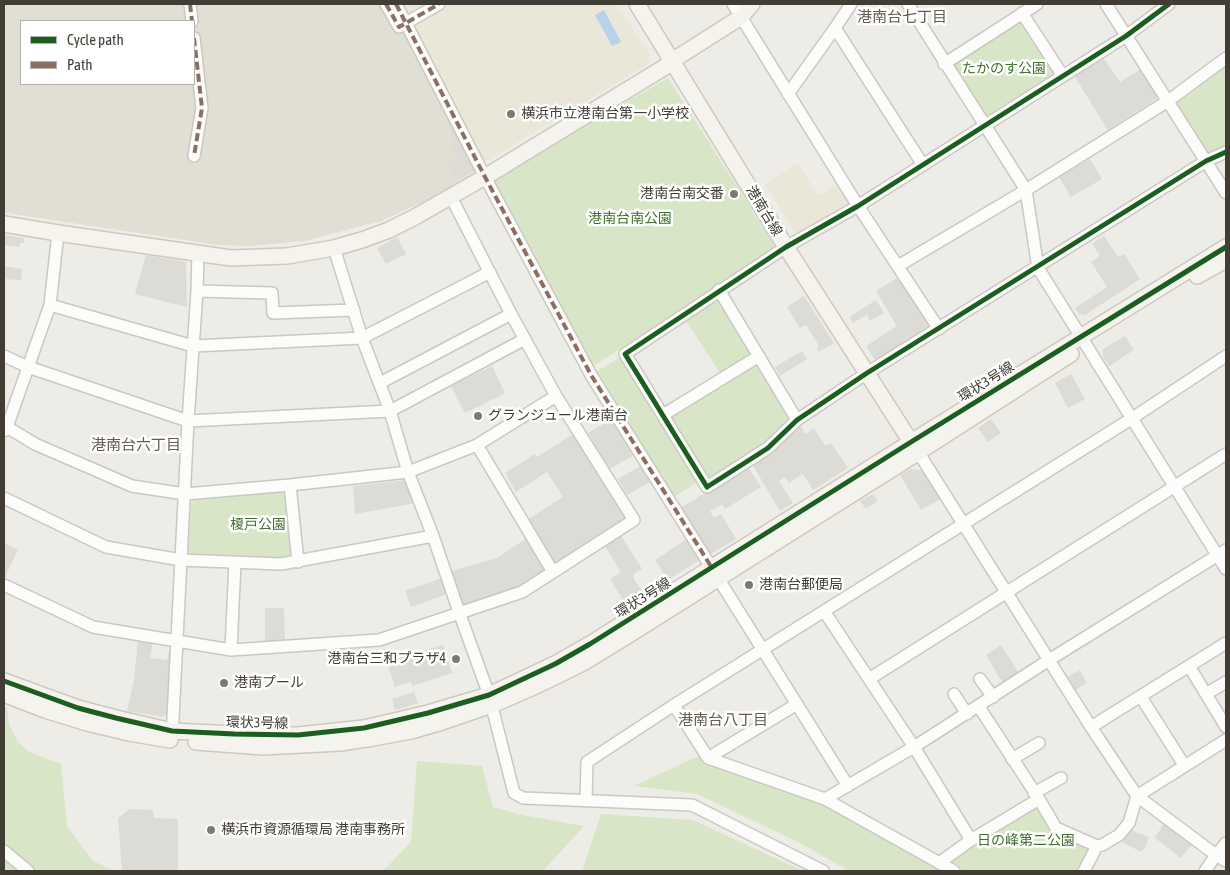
<!DOCTYPE html>
<html>
<head>
<meta charset="utf-8">
<style>
	body { margin:0 }
	#map { position:relative; width:1230px; height:875px; overflow:hidden; background:#edece6; font-family:"Asap Condensed",sans-serif }
	canvas { display:block }
	.frame { position:absolute; inset:0; border:5px solid #413d34; pointer-events:none }
	.legend { position:absolute; left:20px; top:20px; width:175px; height:65px; box-sizing:border-box; background:#fff; border:1px solid #b3b1ae; margin:0; padding:6px 9px; list-style:none; font-size:15px; color:#413d34 }
	.legend li { display:flex; align-items:center; gap:10px; height:25px }
	.legend b { width:25px; border:1px solid #b3b1ae }
</style>
</head>
<body>
<div id="map">
<canvas width="1230" height="875"></canvas>
<div class="frame"></div>
<ul class="legend">
<li><b style="height:6px;background:#1b5e20"></b>Cycle path</li>
<li><b style="height:6px;background:#8d6e63"></b>Path</li>
</ul>
</div>
<script>
const context = document.querySelector('canvas').getContext('2d');
context.lineJoin = 'round';
function fillPath(path, color) { context.fillStyle = color; context.fill(path, 'evenodd'); }
const shape = rows => new Path2D(rows.map(r => 'M' + r).join(''));
function strokePath(path, color, width, dash) { context.strokeStyle = color; context.lineWidth = width; context.lineCap = dash ? 'butt' : 'round'; context.setLineDash(dash || []); context.stroke(path); }
function drawText(font, color, halo, rows, align = 'center') {
  context.font = font + ' "Asap Condensed","Noto Sans JP",sans-serif'; context.lineWidth = 5; context.setLineDash([]); context.textBaseline = 'middle'; context.strokeStyle = halo; context.fillStyle = color; for (const [text, x, y, turn = 0] of rows) {
    context.save(); context.translate(x, y); context.rotate((+turn || 0) * Math.PI / 180); context.textAlign = isNaN(turn) ? turn : align; if (halo) context.strokeText(text, 0, 0); context.fillText(text, 0, 0); context.restore();
  }
}
const residential = shape([
	[4,4,388,4,434,92,477,168,477,170,432,198,381,221,304,241,250,246,218,245,6,213,4,211],
	[21,21,194,21,194,84,21,84]
]);
const education = shape([
	[402,4,426,4,408,14],
	[451,4,616,4,650,55,648,64,482,164,412,25],
	[798,163,818,196,839,183,850,200,848,204,802,233,794,231,765,184]
]);
const green = shape([
	[1023,21,1055,73,986,116,953,64],
	[1226,57,1226,152,1206,161,1168,101],
	[668,78,776,248,592,367,491,180],
	[719,290,797,420,707,487,703,479,669,500,591,375,625,354,663,415,723,377,682,315],
	[283,491,287,493,293,553,291,558,215,556,191,554,188,551,191,504,194,500],
	[4,706,7,708,9,725,19,743,29,752,61,764,67,826,93,861,114,871,4,871],
	[705,753,825,799,939,863,1039,799,1056,828,1097,846,1084,871,849,871,802,844,697,794,634,786],
	[417,761,482,766,493,807,522,815,584,826,543,871,383,871,411,842],
	[601,814,693,820,803,871,582,871]
]);
const parking = shape([
	[1102,56,1120,82,1141,69,1158,95,1156,99,1108,130,1073,74],
	[454,127,476,170,455,180,446,165,457,159,450,146,456,143,449,129],
	[1090,159,1102,179,1071,197,1059,177],
	[4,235,24,238,24,243,20,243,19,247,4,245],
	[1104,236,1118,257,1124,254,1140,279,1085,315,1079,314,1075,308,1107,287,1091,262,1100,256,1092,244],
	[397,237,406,254,386,264,377,248],
	[146,255,186,262,187,307,135,294],
	[4,266,22,269,21,280,4,279],
	[899,277,930,327,881,361,874,359,866,346,897,326,876,291],
	[804,296,834,343,819,352,817,348,819,346,806,325,800,328,787,307],
	[876,300,884,313,870,321,867,315,853,323,849,317],
	[1125,336,1134,350,1109,366,1103,356,1103,349],
	[802,351,807,359,780,376,775,367],
	[492,366,505,393,465,413,451,386],
	[1071,374,1085,399,1068,408,1055,383],
	[612,419,634,455,610,469,588,433],
	[991,419,1001,433,988,442,978,428],
	[800,425,805,434,814,428,825,446,831,443,848,468,813,490,803,474,789,483,785,477,779,481,793,503,780,511,752,464,771,453],
	[573,434,627,518,559,564,555,563,527,520,563,497,547,472,516,492,505,473,535,454,537,457],
	[640,466,650,482,627,495,618,479],
	[748,467,761,487,725,509,722,504,710,511,714,518,721,514,736,539,709,555,680,508],
	[911,469,923,471,940,499,921,510,900,475],
	[407,480,416,503,355,514,353,486],
	[873,494,878,501,866,509,860,501],
	[621,536,642,569,633,574,634,579,641,590,644,589,647,594,627,607,610,579,621,572,605,546],
	[527,538,547,568,545,572,513,591,462,606,452,571,497,558],
	[687,539,701,559,668,580,655,560],
	[4,543,18,550,4,579],
	[442,578,447,594,411,607,405,591],
	[265,608,284,608,285,642,265,642],
	[138,640,153,641,150,658,167,660,168,653,172,654,167,714,163,717,127,711,134,679],
	[443,645,452,673,412,686,411,682,395,687,387,662],
	[1001,645,1018,672,1002,682,986,655],
	[1080,670,1087,683,1075,690,1068,677],
	[414,692,418,703,395,710,392,699],
	[130,809,153,810,154,818,178,819,178,871,122,871,118,818],
	[1165,821,1194,842,1181,858,1155,838],
	[1130,830,1149,837,1145,848,1141,852,1118,840]
]);
const water = shape([
	[604,10,621,42,612,46,595,15]
]);
const street = shape([
	[190,4,192,21],
	[386,4,399,27,439,4],
	[396,4,485,177,591,375,848,786],
	[733,4,858,206,939,329],
	[908,4,1026,190,1038,268,1226,569],
	[1106,4,1226,193],
	[1169,4,1126,36,858,206,786,247,625,354,707,487,768,448,797,420,867,373,1206,161,1226,152],
	[1022,13,1063,76],
	[835,28,923,165],
	[194,38,202,108,194,156],
	[944,64,1037,4],
	[788,94,835,28,851,4],
	[451,197,511,314,556,396,477,445,553,572],
	[334,248,362,338,390,411,408,472,433,536,459,612,489,695,514,793,523,798,692,805,823,871],
	[898,266,1026,190,1168,101,1226,58],
	[719,290,797,420],
	[197,291,272,293,273,313,354,310],
	[50,305,193,346,362,338,490,272],
	[4,356,28,367,188,421,390,411,525,339],
	[380,383,511,314],
	[663,415,759,356],
	[7,427,35,444,132,486,185,494,290,485,408,472,477,445],
	[4,431,7,427,50,305,58,233],
	[915,447,1091,727,1137,796,1129,823,1119,835,1102,845,1097,846,1084,871],
	[290,485,298,562],
	[4,498,106,547,181,560,281,564,433,536],
	[4,585,93,627,231,650,379,640,522,592,634,520,556,396],
	[824,611,914,747,971,840],
	[231,650,235,562],
	[1189,666,1226,727],
	[869,679,1226,454],
	[980,679,993,697],
	[954,694,967,714],
	[1206,694,1226,682],
	[1141,697,1184,765],
	[674,705,708,758,797,704],
	[979,707,1039,799,1056,828,1097,846],
	[1091,727,1226,643],
	[172,738,188,421,197,291,198,253],
	[1226,740,1137,796,1216,855,1226,843],
	[708,758,825,799],
	[1012,759,1039,743],
	[1034,793,1061,778],
	[586,800,587,762,674,705,1131,419,1226,356],
	[4,851,28,871],
	[939,863,971,840,1039,799],
	[954,871,825,799,914,747,1049,660,1226,550],
	[1205,871,1216,855,1226,861]
]);
const secondary = shape([
	[637,4,786,247,911,442],
	[4,224,58,233,231,258,287,256,334,248,362,240,389,230,415,217,485,177,673,62,678,57,741,17,752,4],
	[1197,276,1226,260],
	[4,681,78,708,116,718,172,731,234,734,298,735,364,728,428,713,489,695,555,664,590,644,911,442,1226,247],
	[4,694,45,710,87,723,129,733,170,740],
	[196,742,263,747,340,743,373,738,411,731,442,722,492,705,538,685,581,664,627,636,908,459,1071,354]
]);
const quiet = shape([
	[190,4,192,21],
	[386,4,399,27,439,4],
	[396,4,485,177,591,375,712,568],
	[194,38,202,108,194,156]
]);
const cycleway = shape([
	[1169,4,1126,36,858,206,786,247,625,354,707,487,768,448,797,420,867,373,1206,161,1226,152],
	[4,681,78,708,116,718,172,731,234,734,298,735,364,728,428,713,489,695,555,664,590,644,911,442,1226,247]
]);
const markers = [
	[511,114,5,"#7d7a72"],
	[734,194,5,"#7d7a72"],
	[478,416,5,"#7d7a72"],
	[749,585,5,"#7d7a72"],
	[456,659,5,"#7d7a72"],
	[224,683,5,"#7d7a72"],
	[211,830,5,"#7d7a72"]
];
const parkNames = [
	["たかのす公園",1004,69],
	["港南台南公園",630,219],
	["榎戸公園",258,525],
	["日の峰第二公園",1026,841]
];
const poiNames = [
	["横浜市立港南台第一小学校",521,114],
	["港南台南交番",724,194,"right"],
	["グランジュール港南台",488,416],
	["港南台郵便局",759,585],
	["港南台三和プラザ4",446,659,"right"],
	["港南プール",234,683],
	["横浜市資源循環局 港南事務所",221,830]
];
const streetNames = [
	["港南台線",764,211,59],
	["環状3号線",986,382,-32],
	["環状3号線",643,598,-32],
	["環状3号線",257,723,1]
];
const neighbourhoodNames = [
	["港南台七丁目",902,17],
	["港南台六丁目",136,445],
	["港南台八丁目",723,720]
];
fillPath(residential, '#e1ded3');
fillPath(education, '#eae7d8');
fillPath(green, '#d8e6c7');
fillPath(parking, '#dcdbd6');
fillPath(water, '#b8d3e9');
strokePath(street, '#c9c8c2', 14);
strokePath(secondary, '#ccc9be', 18);
strokePath(street, '#fcfcfb', 11);
strokePath(secondary, '#f5f3ed', 15);
strokePath(quiet, '#8d6e63', 4, [8, 4]);
strokePath(cycleway, '#1b5e20', 5);
for (const [x, y, r, color] of markers) { const dot = new Path2D(); dot.arc(x, y, r, 0, 2 * Math.PI); context.fillStyle = color; context.fill(dot); strokePath(dot, '#fff', 2); }
drawText('14px', '#406e2c', '#fff', parkNames);
drawText('14px', '#413d34', '#fff', poiNames, 'left');
drawText('14px', '#413d34', '#fff', streetNames);
drawText('15px', '#635b4c', '#fff', neighbourhoodNames);
</script>
</body>
</html>
